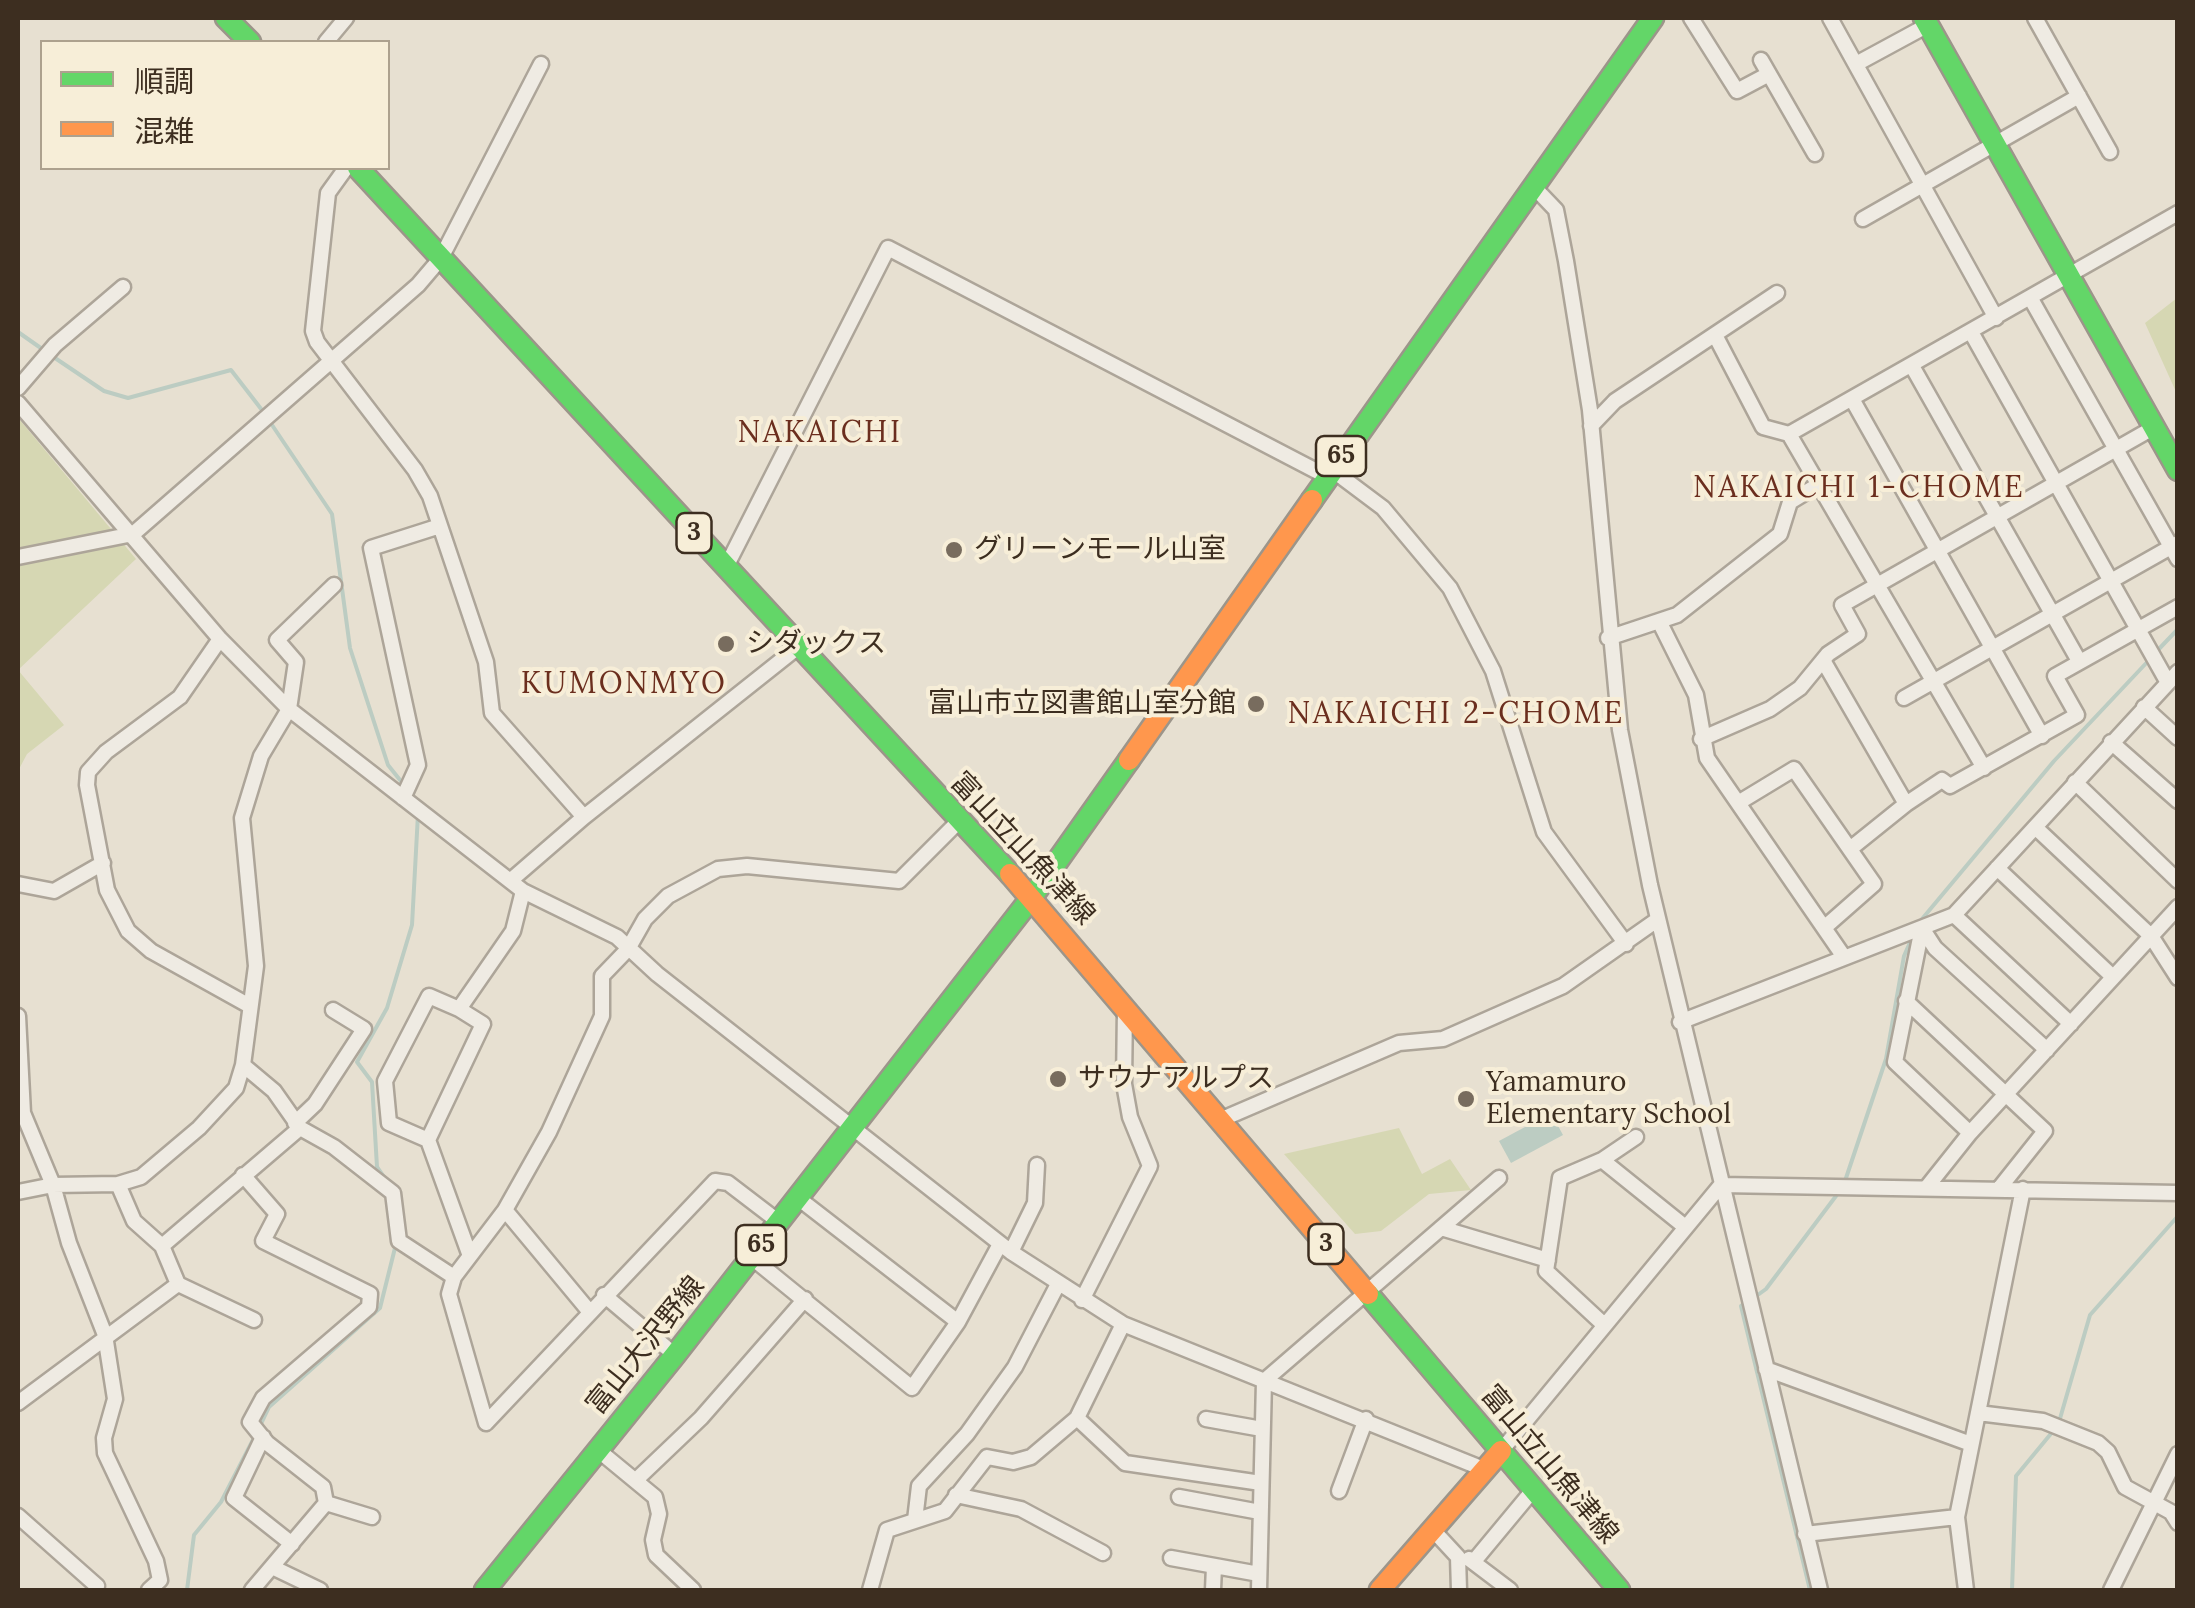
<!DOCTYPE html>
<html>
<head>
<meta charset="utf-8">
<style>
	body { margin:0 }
	#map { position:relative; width:2195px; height:1608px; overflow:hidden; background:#e7e0d1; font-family:Lora,"Noto Sans JP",serif }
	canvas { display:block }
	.frame { position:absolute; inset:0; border:20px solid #3d2e20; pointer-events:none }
	.legend { position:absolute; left:40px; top:40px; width:350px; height:130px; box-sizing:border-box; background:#f7eed8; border:2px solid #ada18e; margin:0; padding:12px 18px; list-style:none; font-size:30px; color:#3d2e20 }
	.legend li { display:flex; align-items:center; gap:20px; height:50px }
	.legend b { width:50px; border:2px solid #ada18e }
</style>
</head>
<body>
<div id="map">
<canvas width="2195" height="1608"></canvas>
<div class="frame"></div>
<ul class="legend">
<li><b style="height:12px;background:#63d668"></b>順調</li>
<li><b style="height:12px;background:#ff974d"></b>混雑</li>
</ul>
</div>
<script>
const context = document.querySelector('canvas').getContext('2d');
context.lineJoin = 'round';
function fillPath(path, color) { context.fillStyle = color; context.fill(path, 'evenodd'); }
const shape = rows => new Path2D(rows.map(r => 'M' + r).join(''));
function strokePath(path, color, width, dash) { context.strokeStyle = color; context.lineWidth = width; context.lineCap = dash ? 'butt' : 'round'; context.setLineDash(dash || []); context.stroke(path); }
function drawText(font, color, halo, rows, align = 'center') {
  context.font = font + ' Lora,"Noto Sans JP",serif'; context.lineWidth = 8; context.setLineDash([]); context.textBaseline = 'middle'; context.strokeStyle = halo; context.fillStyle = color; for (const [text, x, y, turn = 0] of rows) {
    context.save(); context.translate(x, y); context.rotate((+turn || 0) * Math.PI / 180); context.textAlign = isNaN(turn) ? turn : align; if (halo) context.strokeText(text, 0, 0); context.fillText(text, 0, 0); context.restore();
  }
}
const green = shape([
	[2177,298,2177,394,2145,323],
	[19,419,136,559,18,670,64,725,27,754,18,771,18,420],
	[1399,1128,1422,1174,1450,1159,1471,1190,1429,1194,1381,1231,1355,1234,1284,1154]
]);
const water = shape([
	[1551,1113,1563,1135,1511,1163,1499,1141]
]);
const stream = shape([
	[18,332,45,351],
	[52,356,104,391,128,398,231,370,265,414],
	[270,422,332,514,350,648,388,765,404,785],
	[2157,651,2178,629],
	[1917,925,2054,761,2151,658],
	[386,1180,377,1167,372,1082,357,1062,387,1008,412,925,418,814],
	[1844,1184,1886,1059,1904,956,1912,938],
	[1755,1297,1766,1289,1839,1192],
	[1747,1302,1741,1306,1810,1590],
	[2059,1422,2090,1315,2178,1216],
	[260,1426,269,1407,380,1308,396,1244],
	[187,1590,194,1535,221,1502,256,1434],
	[2012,1590,2016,1476,2054,1430]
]);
const street = shape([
	[1691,18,1737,91,1769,74],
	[1830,18,1996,318],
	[2035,18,2110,152],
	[326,42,346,18],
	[1761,60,1815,154],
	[1856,64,1928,25],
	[346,168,328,193,313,331,317,342,415,470,430,496,486,662,492,713,584,817],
	[1533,186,1556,210,1566,261,1590,410,1620,730,1650,885,1820,1590],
	[1863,219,2079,96],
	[2031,299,2178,559],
	[1971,332,2167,681],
	[1715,335,1763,427,1789,434,2178,213],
	[1912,366,2079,661],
	[18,388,55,345,123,287],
	[1852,399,2042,736],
	[18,403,220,639,289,709,523,891,617,937,657,974,1011,1252,1123,1324,1486,1470],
	[1591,426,1615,401,1777,293],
	[1789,434,1984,768],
	[1331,469,1383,508,1450,588,1493,671,1544,832,1626,944],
	[18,557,133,534,418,285,441,258,541,64],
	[726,567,888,248,1326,476],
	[1660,623,1696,695,1707,758,1844,957],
	[1608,638,1677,615,1780,534,1790,502,1818,485],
	[220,639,180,697,106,752,88,772,87,785,107,890,128,931,151,951,248,1005],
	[1824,662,1906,804,1850,849],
	[1904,698,2178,543],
	[2144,707,2178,738],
	[1701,739,1770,709,1800,688,1828,654,1858,634,1842,605,2153,428],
	[2111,742,2178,801],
	[2075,782,2178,881],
	[403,798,418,765,371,548,440,526],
	[1738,803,1794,769,1874,884,1824,928],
	[1906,804,1942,780,1950,786,2077,715,2055,676,2178,607],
	[2035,827,2151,936,2178,978],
	[1997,868,2113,977],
	[510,881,584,817,798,647],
	[18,884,54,891,103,863],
	[1954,915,2071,1024],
	[1922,928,1895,1062,1970,1133],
	[1922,928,1935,948,2047,1050],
	[1906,1001,2045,1131,1998,1190],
	[18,1016,23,1113],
	[1680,1022,1954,915,2178,672],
	[243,1065,274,1091,300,1128,334,1147,393,1193,399,1241,454,1277],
	[18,1114,23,1113,53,1185,69,1243,105,1335,115,1399,104,1438,105,1453,156,1561,160,1580,149,1590],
	[1220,1120,1399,1043,1443,1039,1563,986,1657,920],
	[295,1123,315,1104,364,1029,333,1010],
	[428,1140,483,1024,459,1009],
	[1602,1160,1684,1226],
	[243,1175,277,1214,263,1241,370,1294,369,1307,263,1398,250,1422,267,1443,323,1487,326,1503,252,1590],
	[118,1184,134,1221,162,1246,300,1128],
	[1927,1187,1970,1133,2178,907],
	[18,1192,53,1185,118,1184,141,1177,199,1128,236,1088,243,1065,256,966,242,818,261,756,289,709,296,662,277,640,334,585],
	[798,1198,958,1322],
	[505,1210,589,1311],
	[1441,1228,1548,1260],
	[1011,1252,1035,1203,1037,1165],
	[470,1256,428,1140,389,1123,385,1081,429,996,459,1009,513,931,523,891],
	[751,1257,912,1388,958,1322,1000,1244],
	[178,1284,254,1320],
	[604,1295,675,1355],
	[1082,1300,1150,1166,1130,1117,1124,1084,1125,1007],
	[1602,1323,1546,1271,1560,1178,1602,1160,1636,1137],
	[1766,1369,1971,1444],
	[18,1403,178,1284,162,1246],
	[1978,1413,2043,1421,2098,1443,2108,1452,2125,1487,2171,1512,2178,1523],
	[1077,1418,1125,1463,1261,1483],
	[1206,1419,1262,1429],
	[486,1423,449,1294,454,1277,505,1210,549,1132,602,1016,602,976,628,949,645,919,668,896,718,869,747,866,899,881,959,821],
	[486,1423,715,1181,728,1183,779,1222],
	[263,1437,234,1498,292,1544],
	[598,1450,655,1497,659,1514,653,1540,656,1555,693,1590],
	[1501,1451,1721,1185,2178,1193],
	[636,1480,701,1418,805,1299],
	[1339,1491,1366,1419],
	[956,1495,1021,1509,1103,1553],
	[1179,1497,1260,1512],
	[326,1503,372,1517],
	[18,1516,97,1586,95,1590],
	[915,1520,919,1486,967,1434,1015,1367,1057,1286],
	[1433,1530,1458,1557,1459,1590],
	[1805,1534,1957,1517],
	[1171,1558,1259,1574],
	[1469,1559,1510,1590],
	[1475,1560,1534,1489],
	[272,1567,320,1590],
	[870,1590,887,1530,945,1511,987,1457,1013,1462,1031,1457,1077,1418,1123,1324],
	[1213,1590,1214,1566],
	[1259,1590,1264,1381,1499,1178],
	[1966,1590,1957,1517,2023,1189],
	[2111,1590,2178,1454]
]);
const fast = shape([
	[226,18,250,42],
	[1924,18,2178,470],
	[358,168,1010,874],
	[1312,500,1653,18],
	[1368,1294,1619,1590],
	[485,1590,675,1355,1032,897,1129,760]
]);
const slow = shape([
	[1129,760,1312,500],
	[1010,874,1368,1294],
	[1380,1590,1501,1451]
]);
const markers = [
	[954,550,10,"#786c5e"],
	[726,644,10,"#786c5e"],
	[1256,704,10,"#786c5e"],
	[1058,1079,10,"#786c5e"],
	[1466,1099,10,"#786c5e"]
];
const shields = [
	[1341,456,50],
	[694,533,35],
	[1326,1244,35],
	[761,1245,50]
];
const shieldNames = [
	["65",1341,456],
	["3",694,533],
	["3",1326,1244],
	["65",761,1245]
];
const poiNames = [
	["グリーンモール山室",974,550],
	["シダックス",746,644],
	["富山市立図書館山室分館",1236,704,"right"],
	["サウナアルプス",1078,1079],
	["Yamamuro",1486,1083],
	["Elementary School",1486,1115]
];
const streetNames = [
	["富山立山魚津線",1022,849,47],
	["富山大沢野線",646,1346,-51],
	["富山立山魚津線",1549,1465,50]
];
const neighbourhoodNames = [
	["NAKAICHI",820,433],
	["NAKAICHI 1-CHOME",1859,488],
	["KUMONMYO",624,684],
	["NAKAICHI 2-CHOME",1456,714]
];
fillPath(green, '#d6d7b3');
fillPath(water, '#bcccc2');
strokePath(stream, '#bcccc2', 4);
strokePath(street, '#ada599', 19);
strokePath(fast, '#9c958a', 25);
strokePath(slow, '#9c958a', 25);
strokePath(street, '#efebe3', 14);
strokePath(fast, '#63d668', 20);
strokePath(slow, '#ff974d', 20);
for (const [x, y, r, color] of markers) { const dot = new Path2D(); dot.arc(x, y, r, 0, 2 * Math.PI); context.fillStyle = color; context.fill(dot); strokePath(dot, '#f7eed8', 4); }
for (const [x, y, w] of shields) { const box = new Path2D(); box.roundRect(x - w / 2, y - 20, w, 40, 8); context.fillStyle = '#f7eed8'; context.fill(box); strokePath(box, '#3d2e20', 2.5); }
drawText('bold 25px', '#3d2e20', null, shieldNames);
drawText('28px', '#3d2e20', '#f7eed8', poiNames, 'left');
drawText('28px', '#3d2e20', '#f7eed8', streetNames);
context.letterSpacing = '2.5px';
drawText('30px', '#6b2e1e', '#f7eed8', neighbourhoodNames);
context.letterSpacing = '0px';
</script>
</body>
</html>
